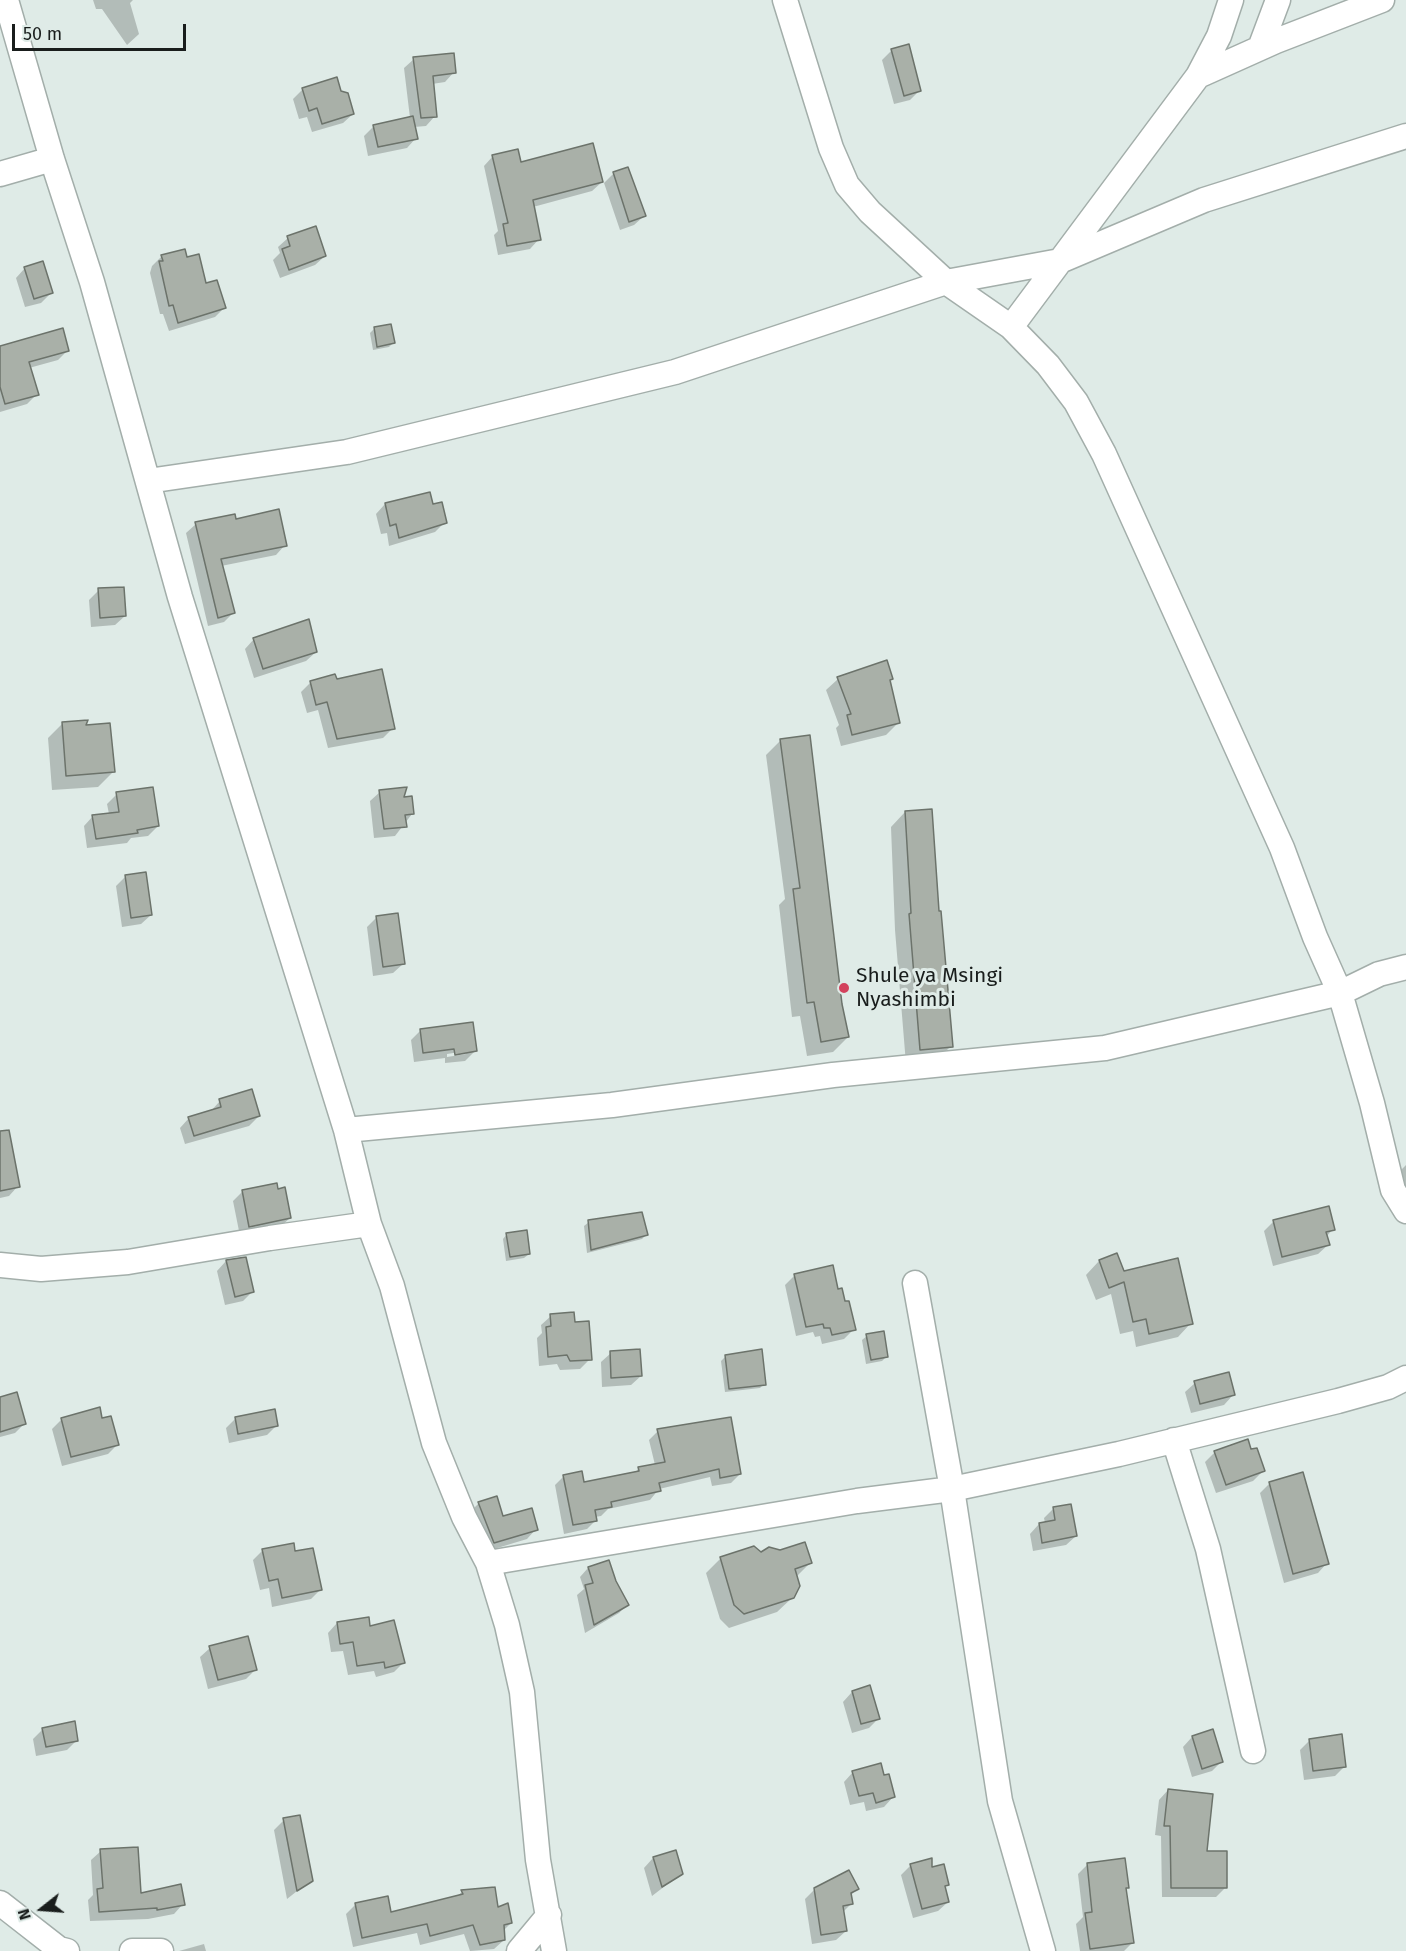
<!DOCTYPE html>
<html>
<head>
<meta charset="utf-8">
<style>
	body { margin:0 }
	#map { position:relative; width:1406px; height:1951px; overflow:hidden; background:#dfebe7; font-family:"Fira Sans",sans-serif }
	canvas { display:block }
	.north { position:absolute; left:12px; top:1879px; width:60px; height:60px; -webkit-text-stroke:4px #dfebe7; paint-order:stroke; rotate:253deg; font-size:16px; font-weight:700; line-height:24px; text-align:center; color:#191d1c }
	.north::after { content:''; display:block; margin:auto; width:21px; height:27px; background:#191d1c; clip-path:polygon(50% 0,100% 100%,50% 72%,0 100%) }
	.scale { position:absolute; left:12px; top:24px; width:174px; height:27px; box-sizing:border-box; border:3px solid #191d1c; border-top:0; padding-left:8px; font-size:18px; line-height:21px; white-space:nowrap; color:#191d1c; -webkit-text-stroke:4px #dfebe7; paint-order:stroke }
</style>
</head>
<body>
<div id="map">
<canvas width="1406" height="1951"></canvas>
<div class="north">N</div>
<div class="scale">50 m</div>
</div>
<script>
const context = document.querySelector('canvas').getContext('2d');
context.lineJoin = 'round';
function fillPath(path, color) { context.fillStyle = color; context.fill(path, 'evenodd'); }
const shape = rows => new Path2D(rows.map(r => 'M' + r).join(''));
function strokePath(path, color, width, dash) { context.strokeStyle = color; context.lineWidth = width; context.lineCap = dash ? 'butt' : 'round'; context.setLineDash(dash || []); context.stroke(path); }
function drawText(font, color, halo, rows, align = 'center') {
  context.font = font + ' "Fira Sans",sans-serif'; context.lineWidth = 6; context.setLineDash([]); context.textBaseline = 'middle'; context.strokeStyle = halo; context.fillStyle = color; for (const [text, x, y, turn = 0] of rows) {
    context.save(); context.translate(x, y); context.rotate((+turn || 0) * Math.PI / 180); context.textAlign = isNaN(turn) ? turn : align; if (halo) context.strokeText(text, 0, 0); context.fillText(text, 0, 0); context.restore();
  }
}
const shadow = shape([
	[93,0,133,0,130,3,139,34,127,45,102,9,96,9],
	[892,50,920,90,910,100,894,104,882,60],
	[414,59,454,72,445,82,432,84,435,116,426,126,414,127,416,138,407,148,368,156,364,136,374,126,410,118,404,68],
	[303,89,340,92,353,114,343,123,312,132,307,117,299,119,293,99],
	[493,156,520,164,602,182,592,191,533,207,539,239,530,249,498,255,494,235,498,231,484,166],
	[614,173,644,216,634,225,620,230,604,183],
	[288,238,325,256,315,265,280,278,273,260,280,253,278,247],
	[162,256,186,258,225,307,215,317,169,331,163,314,160,314,150,273,152,266],
	[25,268,51,293,41,303,25,307,16,278],
	[390,326,393,343,389,347,373,350,370,333,374,329],
	[0,347,68,350,58,360,29,368,37,394,27,404,0,412],
	[385,504,445,522,435,532,389,546,387,533,381,534,376,514],
	[235,521,285,545,276,555,221,566,233,613,224,622,208,626,186,533,196,524],
	[99,590,125,616,115,625,91,627,89,600],
	[254,639,316,652,306,661,254,678,245,649],
	[838,679,889,681,898,723,886,735,841,746,836,728,839,725,826,690],
	[311,682,393,728,383,738,328,748,318,710,307,713,301,692],
	[62,724,84,727,113,772,98,787,52,790,48,738],
	[809,737,841,1005,848,1037,833,1052,807,1056,800,1016,792,1017,779,905,785,899,766,755,781,740],
	[380,792,402,799,412,814,395,836,374,838,370,801],
	[117,794,158,826,148,836,131,838,127,843,87,848,84,826,93,816,109,814,107,804],
	[905,812,937,913,951,1046,936,1061,906,1064,895,930,891,827],
	[126,876,151,915,141,924,122,927,116,886],
	[377,917,403,964,393,973,373,976,367,927],
	[421,1030,475,1051,465,1061,445,1063,445,1058,414,1062,411,1040],
	[466,1051,466,1054,447,1057,447,1054],
	[220,1101,259,1116,249,1126,185,1144,180,1128,189,1118,210,1112],
	[0,1140,18,1186,9,1196,0,1198],
	[1406,1165,1406,1187,1404,1188,1400,1171],
	[242,1192,290,1218,280,1227,240,1236,233,1201],
	[589,1222,646,1235,642,1239,587,1253,584,1226],
	[1273,1222,1333,1229,1326,1237,1328,1245,1318,1254,1273,1266,1264,1231],
	[507,1234,529,1254,524,1258,506,1261,503,1239],
	[226,1261,253,1291,243,1301,225,1305,217,1271],
	[1099,1261,1123,1273,1191,1323,1178,1337,1136,1347,1133,1331,1120,1334,1111,1294,1096,1300,1086,1275],
	[795,1275,837,1291,854,1329,844,1339,822,1344,820,1336,815,1337,813,1332,796,1336,785,1285],
	[551,1316,574,1324,590,1359,580,1369,560,1370,557,1364,539,1366,537,1338,542,1333,541,1325],
	[867,1336,887,1356,882,1361,866,1364,862,1340],
	[611,1353,641,1376,631,1385,602,1387,601,1362],
	[726,1356,764,1384,760,1388,725,1392,721,1361],
	[1195,1383,1233,1395,1224,1405,1191,1413,1185,1392],
	[0,1399,25,1423,15,1433,0,1437],
	[236,1418,277,1425,267,1435,229,1443,226,1428],
	[62,1419,101,1420,118,1444,108,1454,62,1466,52,1429],
	[658,1431,740,1474,731,1483,712,1486,710,1477,659,1489,650,1500,608,1509,601,1516,595,1517,596,1520,587,1529,564,1534,555,1485,564,1476,583,1484,634,1474,639,1468,655,1465,649,1440],
	[1250,1450,1263,1471,1253,1481,1216,1493,1205,1462,1215,1452],
	[1302,1474,1327,1563,1318,1573,1284,1583,1260,1493,1269,1484],
	[479,1503,502,1518,536,1529,527,1539,484,1552,469,1513],
	[1054,1508,1076,1536,1066,1545,1033,1551,1030,1534,1039,1524,1045,1523,1044,1518],
	[263,1550,294,1553,321,1589,311,1599,272,1607,269,1588,260,1590,253,1560],
	[761,1554,810,1563,796,1577,793,1597,777,1612,729,1628,720,1619,706,1573,721,1558],
	[588,1568,614,1581,627,1605,619,1613,585,1633,577,1595,584,1589,580,1577],
	[337,1623,369,1628,403,1663,394,1672,376,1677,374,1671,348,1675,343,1651,331,1652,328,1633],
	[210,1648,256,1669,246,1679,208,1689,200,1657],
	[852,1692,878,1719,869,1728,852,1733,843,1702],
	[43,1729,77,1740,67,1750,36,1756,33,1739],
	[1192,1737,1221,1762,1212,1771,1192,1777,1183,1747],
	[1310,1740,1345,1766,1335,1776,1304,1780,1300,1750],
	[853,1772,883,1777,893,1797,884,1807,866,1811,864,1802,850,1805,844,1782],
	[1168,1790,1225,1888,1216,1897,1162,1897,1161,1836,1155,1835,1159,1800],
	[284,1820,311,1880,287,1899,274,1830],
	[101,1851,140,1894,183,1904,174,1914,148,1919,90,1921,88,1900,93,1895,91,1860],
	[675,1852,682,1873,652,1896,644,1868,653,1858],
	[1088,1864,1127,1887,1125,1889,1133,1942,1124,1951,1080,1951,1076,1924,1083,1917,1078,1874],
	[911,1865,931,1869,947,1884,944,1888,948,1902,938,1911,913,1918,901,1875],
	[815,1889,857,1889,850,1896,851,1904,843,1912,846,1931,836,1940,812,1944,805,1899],
	[462,1892,497,1909,511,1923,503,1931,504,1940,494,1949,470,1951,464,1934,420,1945,417,1933,353,1947,346,1914,356,1904,390,1914,456,1897],
	[204,1944,206,1951,179,1951]
]);
const building = shape([
	[909,44,921,91,904,96,891,49,909,44],
	[454,53,456,73,433,76,437,117,421,118,413,57,454,53],
	[337,77,341,91,348,93,354,114,322,124,317,108,309,111,302,88,337,77],
	[413,116,418,139,378,147,373,125,413,116],
	[593,143,603,182,533,200,541,240,507,246,503,224,508,223,492,155,518,149,521,162,593,143],
	[628,167,646,216,629,222,613,172,628,167],
	[316,226,326,256,289,270,282,249,290,246,287,236,316,226],
	[185,249,187,257,199,254,206,283,217,280,226,308,178,323,173,305,169,306,159,261,163,261,161,255,185,249],
	[43,261,53,293,34,299,24,267,43,261],
	[391,324,395,343,377,347,374,327,391,324],
	[63,328,69,351,29,362,39,395,5,404,0,387,0,346,63,328],
	[430,492,433,504,442,502,447,523,399,538,396,524,390,526,385,503,430,492],
	[279,509,287,546,221,559,235,613,218,618,195,522,235,514,236,519,279,509],
	[124,587,126,616,100,618,98,588,124,587],
	[309,619,317,652,263,669,253,638,309,619],
	[887,660,893,679,890,680,900,723,852,735,847,715,851,714,837,677,887,660],
	[382,669,395,729,337,739,327,702,316,705,310,681,335,674,337,679,382,669],
	[88,720,86,725,110,723,115,772,66,776,62,722,88,720],
	[810,735,842,1004,849,1037,821,1042,814,1002,807,1003,793,889,800,888,780,739,810,735],
	[153,787,159,826,137,830,138,833,96,839,92,815,119,812,116,792,153,787],
	[407,787,404,797,412,796,414,814,405,815,407,827,384,829,379,790,407,787],
	[932,809,939,911,941,911,953,1047,920,1050,909,914,911,913,905,811,932,809],
	[146,872,152,915,131,918,125,875,146,872],
	[398,913,405,964,383,967,376,916,398,913],
	[473,1022,477,1051,455,1055,454,1049,423,1053,420,1029,473,1022],
	[252,1089,260,1116,194,1136,188,1117,221,1107,219,1099,252,1089],
	[9,1130,20,1187,0,1191,0,1131,9,1130],
	[277,1183,278,1189,285,1187,291,1218,249,1227,242,1190,277,1183],
	[1329,1206,1335,1230,1326,1232,1330,1245,1282,1257,1273,1220,1329,1206],
	[642,1212,648,1235,591,1250,588,1220,642,1212],
	[527,1230,530,1254,510,1257,506,1233,527,1230],
	[1117,1253,1124,1271,1178,1258,1193,1324,1149,1334,1146,1319,1133,1322,1124,1282,1109,1288,1099,1260,1117,1253],
	[246,1257,254,1292,235,1297,226,1260,246,1257],
	[833,1265,838,1289,842,1288,845,1301,849,1301,856,1330,832,1335,830,1328,824,1328,823,1324,806,1327,794,1274,833,1265],
	[574,1312,575,1322,589,1321,592,1360,570,1361,567,1355,548,1357,546,1327,551,1326,550,1314,574,1312],
	[884,1331,888,1357,871,1360,866,1334,884,1331],
	[640,1349,642,1376,611,1378,610,1351,640,1349],
	[762,1349,766,1385,729,1389,725,1355,762,1349],
	[1229,1372,1235,1395,1200,1404,1194,1381,1229,1372],
	[17,1392,26,1424,0,1432,0,1397,17,1392],
	[100,1407,102,1418,111,1416,119,1445,71,1457,61,1418,100,1407],
	[275,1409,278,1426,238,1434,235,1417,275,1409],
	[731,1417,741,1474,720,1478,719,1469,659,1483,661,1491,611,1502,612,1507,595,1510,597,1521,573,1525,563,1475,582,1471,584,1482,639,1471,638,1467,665,1462,657,1429,731,1417],
	[1248,1439,1251,1449,1257,1448,1265,1471,1226,1485,1214,1451,1248,1439],
	[1303,1472,1329,1564,1293,1574,1269,1482,1303,1472],
	[497,1496,503,1516,532,1508,538,1530,494,1543,478,1502,497,1496],
	[1071,1504,1077,1536,1042,1543,1039,1523,1055,1520,1053,1507,1071,1504],
	[805,1542,812,1563,795,1569,800,1586,794,1598,744,1614,734,1605,720,1557,754,1546,761,1552,769,1547,780,1550,805,1542],
	[294,1543,295,1551,313,1548,322,1590,282,1598,278,1579,269,1581,262,1549,294,1543],
	[609,1560,616,1581,629,1605,594,1625,585,1585,593,1583,588,1567,609,1560],
	[369,1617,370,1626,394,1620,405,1663,385,1668,384,1662,357,1666,353,1642,340,1644,337,1622,369,1617],
	[248,1636,257,1670,218,1680,209,1646,248,1636],
	[870,1685,880,1719,861,1724,852,1691,870,1685],
	[75,1721,78,1741,46,1747,42,1728,75,1721],
	[1213,1729,1223,1762,1202,1769,1192,1736,1213,1729],
	[1342,1734,1346,1767,1313,1771,1309,1739,1342,1734],
	[881,1763,884,1775,889,1774,895,1797,876,1803,873,1793,859,1796,852,1771,881,1763],
	[1168,1789,1213,1794,1207,1851,1227,1851,1227,1888,1171,1888,1170,1826,1164,1826,1168,1789],
	[300,1815,313,1881,297,1891,283,1818,300,1815],
	[138,1847,141,1893,181,1884,185,1905,157,1910,157,1908,99,1912,97,1889,103,1888,100,1849,138,1847],
	[676,1850,683,1874,662,1887,653,1857,676,1850],
	[932,1858,932,1867,944,1864,949,1885,945,1886,949,1902,922,1909,910,1864,932,1858],
	[1125,1858,1129,1888,1126,1888,1134,1943,1090,1949,1085,1913,1092,1912,1087,1863,1125,1858],
	[849,1870,859,1889,851,1893,853,1904,843,1906,847,1931,821,1935,814,1888,849,1870],
	[495,1887,498,1907,508,1903,512,1923,504,1925,505,1940,480,1945,473,1925,430,1936,427,1924,362,1938,355,1903,388,1896,391,1912,463,1894,461,1890,495,1887]
]);
const minor = shape([
	[6,0,52,159,92,282,180,597,346,1130,369,1224,392,1286,434,1443,464,1517,488,1563,507,1625,522,1692,538,1860,554,1951],
	[785,0,831,148,847,185,870,212,946,282,1011,327,1048,365,1076,402,1104,454,1282,848,1315,937,1340,993,1372,1103,1393,1190,1406,1211],
	[1260,48,1278,0],
	[1198,76,1276,41,1382,0],
	[0,174,52,159],
	[1011,327,1198,76,1219,36,1231,0],
	[148,481,347,452,675,372,946,282,1060,261,1204,200,1406,136],
	[346,1130,612,1105,833,1075,1105,1048,1340,993,1379,974,1406,967],
	[0,1265,41,1269,128,1262,270,1238,369,1224],
	[915,1283,952,1489,1000,1801,1043,1951],
	[1174,1440,1208,1549,1253,1751],
	[488,1563,857,1501,952,1489,1119,1454,1338,1401,1388,1387,1406,1378],
	[0,1903,59,1949,67,1951],
	[132,1951,161,1951],
	[519,1951,549,1915]
]);
const markers = [
	[844,988,6,"#d3425d"]
];
const poiNames = [
	["Shule ya Msingi",856,976],
	["Nyashimbi",856,1000]
];
fillPath(shadow, '#0003');
fillPath(building, '#a9b0a8');
strokePath(building, '#6c736b', 1.5);
strokePath(minor, '#a3aeaa', 27);
strokePath(minor, '#fff', 24);
for (const [x, y, r, color] of markers) { const dot = new Path2D(); dot.arc(x, y, r, 0, 2 * Math.PI); context.fillStyle = color; context.fill(dot); strokePath(dot, '#dfebe7', 2); }
drawText('21px', '#191d1c', '#dfebe7', poiNames, 'left');
</script>
</body>
</html>
